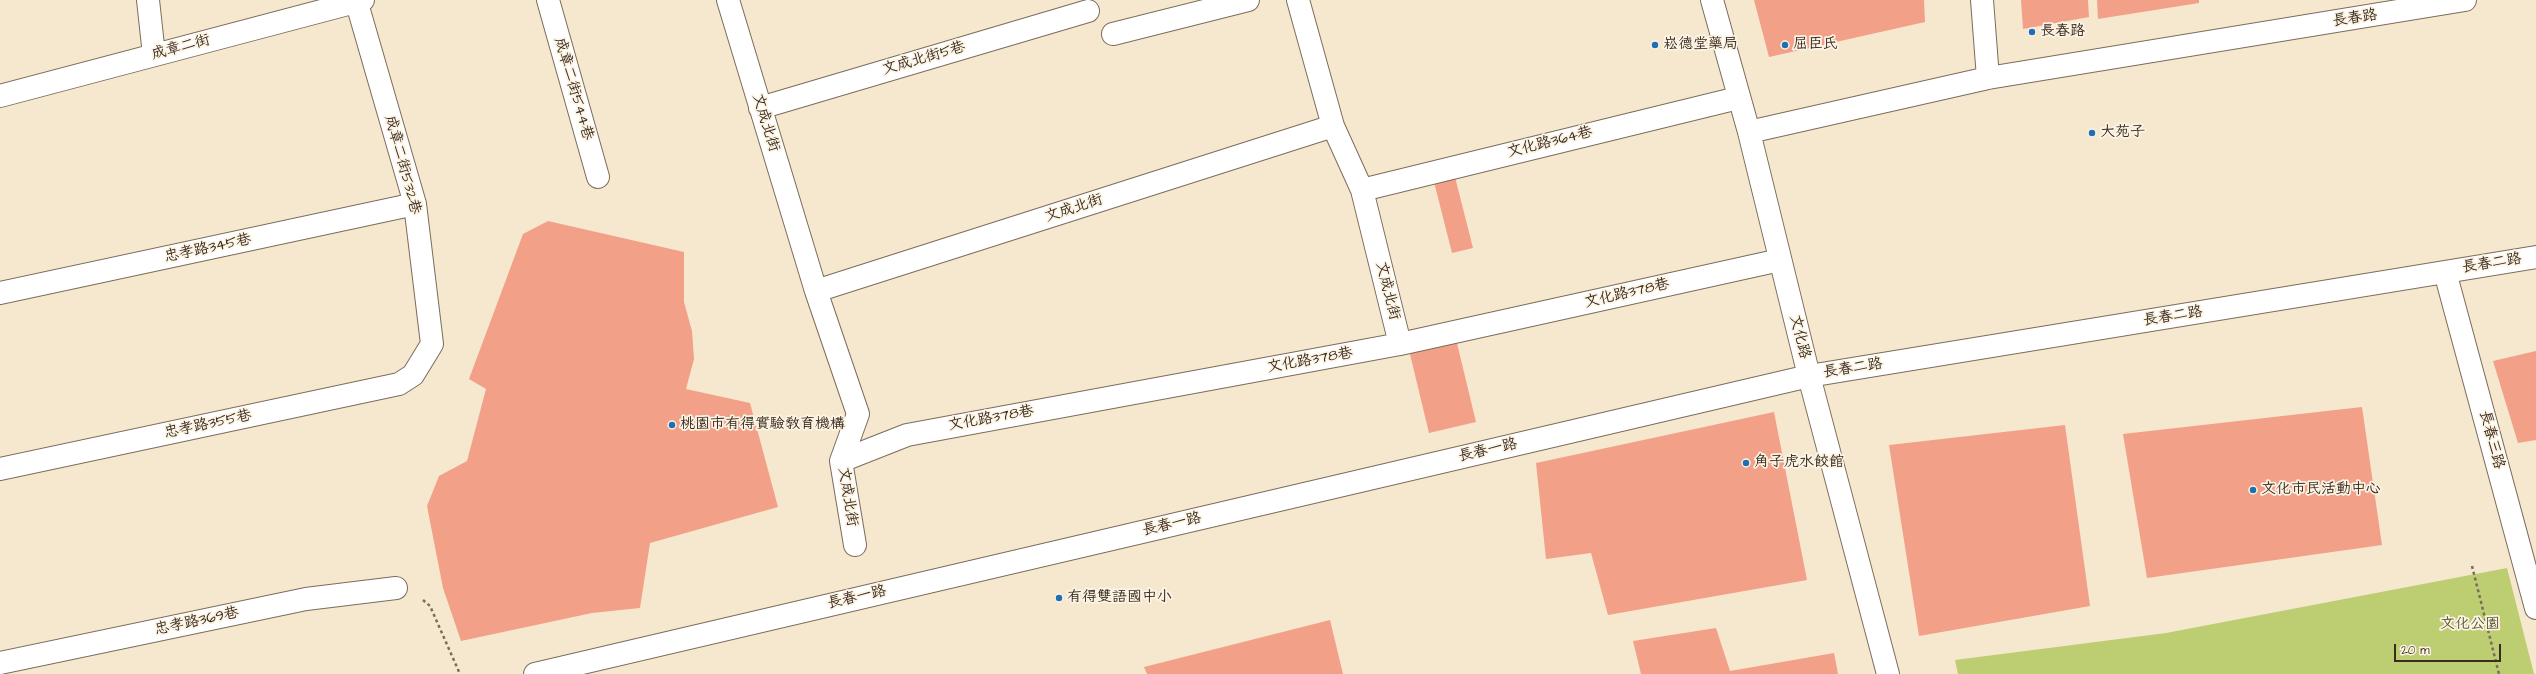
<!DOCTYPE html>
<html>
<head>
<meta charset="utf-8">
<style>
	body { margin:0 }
	#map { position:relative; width:2536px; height:674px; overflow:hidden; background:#f6e8cf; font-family:"Architects Daughter",sans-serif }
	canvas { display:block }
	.scale { position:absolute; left:2394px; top:644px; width:107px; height:18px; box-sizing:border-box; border:2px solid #3b2a1e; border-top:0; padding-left:5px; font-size:12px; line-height:14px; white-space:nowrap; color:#3b2a1e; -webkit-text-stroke:3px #fcf5e5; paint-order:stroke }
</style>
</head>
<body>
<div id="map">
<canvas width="2536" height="674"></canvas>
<div class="scale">20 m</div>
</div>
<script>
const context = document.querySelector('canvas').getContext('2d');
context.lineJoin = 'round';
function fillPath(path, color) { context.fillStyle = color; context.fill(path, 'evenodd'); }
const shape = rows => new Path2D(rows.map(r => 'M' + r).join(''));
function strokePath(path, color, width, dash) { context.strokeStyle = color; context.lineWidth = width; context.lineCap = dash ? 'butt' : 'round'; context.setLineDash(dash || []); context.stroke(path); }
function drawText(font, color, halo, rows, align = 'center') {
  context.font = font + ' "Architects Daughter","LXGW WenKai TC",sans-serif'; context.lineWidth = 3.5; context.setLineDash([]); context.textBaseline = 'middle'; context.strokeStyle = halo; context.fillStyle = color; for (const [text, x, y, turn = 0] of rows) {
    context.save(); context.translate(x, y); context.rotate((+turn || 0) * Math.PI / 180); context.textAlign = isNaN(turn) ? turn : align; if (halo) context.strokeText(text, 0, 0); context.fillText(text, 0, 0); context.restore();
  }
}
const green = shape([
	[2507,568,2534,674,1958,674,1955,660,2166,633]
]);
const building = shape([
	[1754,0,1924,0,1925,22,1769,57],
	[2021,0,2088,0,2089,17,2023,29],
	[2097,0,2199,0,2199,3,2098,19],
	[1454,173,1473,248,1452,253,1433,178],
	[548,221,684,252,684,302,692,331,694,359,686,389,750,403,778,507,650,543,640,608,592,613,461,641,443,588,427,506,439,476,467,461,486,389,469,379,523,234],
	[1456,339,1476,422,1429,433,1409,350],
	[2536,351,2536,440,2518,443,2493,361],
	[2362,407,2382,545,2147,578,2123,434],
	[1774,412,1807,580,1608,615,1591,553,1546,559,1536,463],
	[2065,425,2090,606,1919,636,1889,445],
	[1330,620,1343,674,1147,674,1144,667],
	[1716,628,1730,671,1834,653,1838,674,1641,674,1633,641]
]);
const path = shape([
	[2472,566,2499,674],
	[423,600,430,606,460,674]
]);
const minor = shape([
	[148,0,154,55],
	[548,0,598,177],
	[728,0,816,291,858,414,841,461,855,545],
	[1298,0,1333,126,1362,190,1400,344],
	[1712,0,1749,132,1809,376,1888,674],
	[1982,0,1988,78],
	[1113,34,1248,0],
	[0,96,363,0],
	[760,108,1088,11],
	[1749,132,1988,78,2465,0],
	[1362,190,1738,98],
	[2445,272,2536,608],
	[816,291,1333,126],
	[0,293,415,204],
	[841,461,907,435,1400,344,1780,260],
	[0,469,399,384,413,375,432,344,415,204,356,0],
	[0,663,306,599,396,588],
	[535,674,1809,376,2536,257]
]);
const markers = [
	[2032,32,4,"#1f6fb2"],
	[1655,45,4,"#1f6fb2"],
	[1785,45,4,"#1f6fb2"],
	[2092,133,4,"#1f6fb2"],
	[672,425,4,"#1f6fb2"],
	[1746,463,4,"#1f6fb2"],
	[2253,490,4,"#1f6fb2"],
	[1059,598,4,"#1f6fb2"]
];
const streetNames = [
	["長春路",2355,19,-9],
	["成章二街",181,48,-15],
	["文成北街5巷",924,59,-16],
	["成章二街544巷",573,89,74],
	["文成北街",765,123,73],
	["文化路364巷",1550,143,-14],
	["成章二街532巷",402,165,75],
	["文成北街",1074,209,-18],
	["忠孝路345巷",208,249,-12],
	["長春二路",2492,264,-9],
	["文成北街",1387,291,76],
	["文化路378巷",1627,294,-13],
	["長春二路",2173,317,-9],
	["文化路",1799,337,76],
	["文化路378巷",1310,361,-10],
	["長春二路",1853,369,-9],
	["文化路378巷",991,419,-10],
	["忠孝路355巷",208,425,-12],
	["長春三路",2491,440,75],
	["長春一路",1488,451,-13],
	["文成北街",847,497,81],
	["長春一路",1172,525,-13],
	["長春一路",857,598,-13],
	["忠孝路369巷",197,622,-12]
];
const poiNames = [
	["長春路",2040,32],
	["崧德堂藥局",1663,45],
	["屈臣氏",1793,45],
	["大苑子",2100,133],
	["桃園市有得實驗教育機構",680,425],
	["角子虎水餃館",1754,463],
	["文化市民活動中心",2261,490],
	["有得雙語國中小",1067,598]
];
const parkNames = [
	["文化公園",2470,625]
];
fillPath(green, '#bcce71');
fillPath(building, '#f2a088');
strokePath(minor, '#7c6c5c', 24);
strokePath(path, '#7c6c5c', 2.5, [3, 3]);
strokePath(minor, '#fff', 22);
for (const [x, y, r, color] of markers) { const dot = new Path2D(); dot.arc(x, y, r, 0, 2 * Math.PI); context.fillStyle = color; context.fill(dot); strokePath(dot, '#fcf5e5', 1.5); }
drawText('15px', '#3b2a1e', '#fcf5e5', streetNames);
drawText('15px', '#3b2a1e', '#fcf5e5', poiNames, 'left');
drawText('15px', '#5b5333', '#fcf5e5', parkNames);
</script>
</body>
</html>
